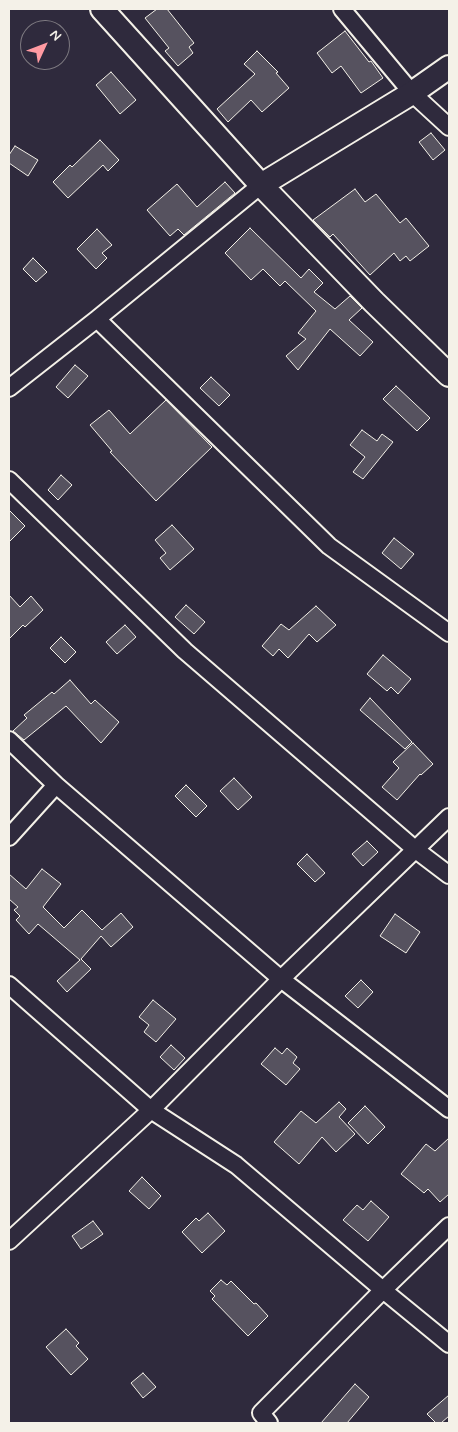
<!DOCTYPE html>
<html>
<head>
<meta charset="utf-8">
<style>
	body { margin:0 }
	#map { position:relative; width:458px; height:1432px; overflow:hidden; background:#2f2a3d; font-family:Mynerve,sans-serif }
	canvas { display:block }
	.frame { position:absolute; inset:0; border:10px solid #f4f1e8; pointer-events:none }
	.north { position:absolute; left:20px; top:20px; width:50px; height:50px; box-sizing:border-box; background:#2f2a3d; border:1px solid #7e7a81; border-radius:50%; rotate:47deg; font-size:14px; font-weight:700; line-height:20px; text-align:center; color:#f4f1e8 }
	.north::after { content:''; display:block; margin:auto; width:18px; height:22px; background:#ff9aa2; clip-path:polygon(50% 0,100% 100%,50% 72%,0 100%) }
</style>
</head>
<body>
<div id="map">
<canvas width="458" height="1432"></canvas>
<div class="frame"></div>
<div class="north">N</div>
</div>
<script>
const context = document.querySelector('canvas').getContext('2d');
context.lineJoin = 'round';
function fillPath(path, color) { context.fillStyle = color; context.fill(path, 'evenodd'); }
const shape = rows => new Path2D(rows.map(r => 'M' + r).join(''));
function strokePath(path, color, width, dash) { context.strokeStyle = color; context.lineWidth = width; context.lineCap = dash ? 'butt' : 'round'; context.setLineDash(dash || []); context.stroke(path); }
const building = shape([
	[157,9,167,9,194,43,189,47,193,53,178,66,165,51,169,48,145,18,157,9],
	[345,31,369,62,371,61,383,78,361,93,341,66,332,73,317,53,345,31],
	[257,51,278,72,276,73,289,88,262,112,251,100,228,122,217,109,255,74,244,64,257,51],
	[111,72,136,100,120,114,96,85,111,72],
	[431,133,445,150,433,160,419,142,431,133],
	[100,140,119,160,108,171,103,165,68,198,53,182,70,165,72,167,100,140],
	[15,146,38,160,28,176,9,163,9,155,15,146],
	[225,182,235,193,184,235,178,229,170,236,147,210,177,184,197,207,225,182],
	[355,189,365,202,376,194,400,223,406,218,429,246,410,261,406,256,400,261,394,253,370,275,333,234,330,237,313,220,355,189],
	[250,228,301,278,309,269,323,283,314,292,335,309,350,296,362,308,349,320,373,342,360,356,330,329,298,370,286,356,306,339,298,333,316,311,285,281,280,286,263,269,251,280,225,253,250,228],
	[97,229,112,245,102,253,107,258,96,269,77,249,97,229],
	[33,258,47,272,36,282,23,269,33,258],
	[75,365,88,376,68,398,56,387,75,365],
	[211,377,230,395,219,406,200,388,211,377],
	[396,386,430,418,417,431,383,399,396,386],
	[166,400,212,447,156,501,110,452,112,451,90,425,109,410,130,434,166,400],
	[362,430,377,441,382,434,393,442,363,479,353,472,365,457,350,445,362,430],
	[61,475,72,485,58,500,48,490,61,475],
	[9,510,25,526,9,542,9,510],
	[172,525,194,549,170,570,160,558,166,553,155,540,172,525],
	[394,538,414,554,401,569,382,553,394,538],
	[9,595,20,607,31,596,43,610,25,627,23,625,9,639,9,595],
	[186,605,205,622,194,634,175,617,186,605],
	[316,606,336,625,317,642,309,634,288,658,279,649,273,656,262,646,281,624,289,630,316,606],
	[125,625,136,637,117,654,106,642,125,625],
	[61,637,76,652,65,663,50,648,61,637],
	[383,655,411,679,398,694,391,687,387,691,367,674,383,655],
	[70,680,91,704,95,700,119,722,101,743,66,706,24,740,13,731,27,718,24,715,52,692,54,694,70,680],
	[370,698,412,742,405,749,360,710,370,698],
	[413,743,433,764,421,775,420,774,397,800,382,787,399,768,393,762,413,743],
	[234,778,252,797,238,810,220,791,234,778],
	[186,785,207,806,196,817,175,796,186,785],
	[367,841,378,852,363,866,352,854,367,841],
	[307,854,325,873,315,882,297,864,307,854],
	[42,869,61,884,43,907,64,928,82,910,102,930,121,913,133,927,111,947,101,936,81,959,91,969,67,992,57,981,80,960,38,924,29,934,16,920,20,916,14,910,18,907,9,899,9,874,26,889,42,869],
	[395,914,420,932,406,953,380,936,395,914],
	[361,980,373,992,358,1008,345,996,361,980],
	[153,1000,176,1019,156,1042,144,1032,149,1025,139,1017,153,1000],
	[171,1045,185,1058,174,1070,160,1057,171,1045],
	[275,1048,282,1054,287,1048,297,1057,293,1063,300,1069,286,1085,261,1064,275,1048],
	[339,1102,346,1109,339,1117,355,1134,336,1152,322,1137,299,1164,274,1142,301,1111,316,1123,339,1102],
	[365,1106,385,1127,368,1144,348,1123,365,1106],
	[449,1138,449,1194,440,1202,428,1189,424,1193,401,1174,426,1144,435,1151,449,1138],
	[142,1177,161,1196,149,1209,129,1191,142,1177],
	[371,1201,389,1217,368,1241,343,1220,357,1205,363,1210,371,1201],
	[208,1213,225,1231,202,1253,182,1232,196,1218,199,1221,208,1213],
	[93,1221,103,1234,81,1249,72,1236,93,1221],
	[221,1280,227,1285,231,1281,254,1304,256,1303,268,1316,248,1336,212,1299,215,1296,210,1291,221,1280],
	[66,1329,79,1343,76,1346,88,1359,71,1375,46,1347,66,1329],
	[143,1373,156,1387,143,1398,131,1383,143,1373],
	[355,1384,369,1397,347,1423,321,1423,355,1384],
	[449,1395,449,1416,441,1423,436,1423,427,1414,449,1395]
]);
const street = shape([
	[342,9,412,93,449,127],
	[97,319,329,546,449,633],
	[9,388,97,319,261,185],
	[9,480,185,651,416,850,449,875],
	[9,740,56,785,281,979,449,1109],
	[9,837,56,785],
	[9,985,151,1110,236,1165,383,1290,449,1344],
	[9,1241,151,1110,281,979,449,817],
	[269,1423,261,1413,383,1290,449,1226]
]);
const secondary = shape([
	[102,9,261,185,374,302,449,375],
	[261,185,412,93,449,67]
]);
fillPath(building, '#56525f');
strokePath(building, '#f4f1e8', 1);
strokePath(street, '#f4f1e8', 20);
strokePath(secondary, '#f4f1e8', 26);
strokePath(street, '#2f2a3d', 16);
strokePath(secondary, '#2f2a3d', 22);
</script>
</body>
</html>
